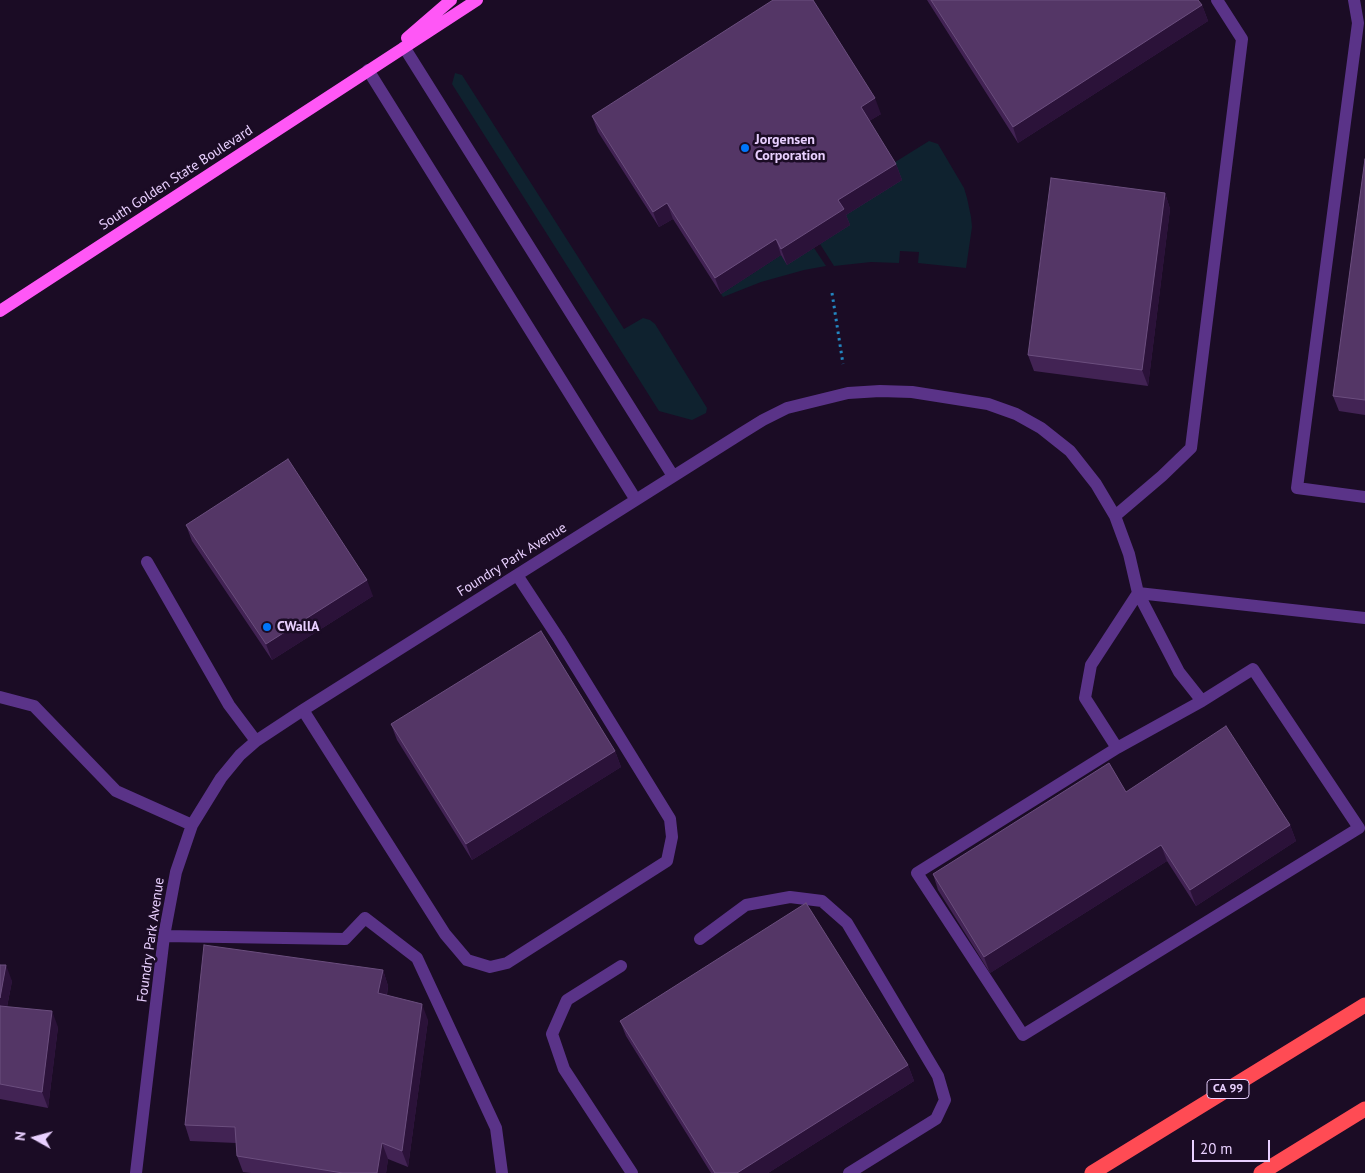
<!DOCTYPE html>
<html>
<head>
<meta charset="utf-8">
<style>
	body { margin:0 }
	#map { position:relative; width:1365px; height:1173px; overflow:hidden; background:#1b0c25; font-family:"PT Sans",sans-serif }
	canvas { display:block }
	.north { position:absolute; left:10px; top:1113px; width:50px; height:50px; -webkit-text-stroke:4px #1b0c25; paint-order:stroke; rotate:277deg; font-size:14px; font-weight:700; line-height:20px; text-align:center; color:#e9d0ff }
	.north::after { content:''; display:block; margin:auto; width:18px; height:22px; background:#e9d0ff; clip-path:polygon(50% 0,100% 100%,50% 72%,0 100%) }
	.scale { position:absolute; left:1192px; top:1140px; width:78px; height:22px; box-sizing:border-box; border:2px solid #e9d0ff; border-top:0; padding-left:6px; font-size:15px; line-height:18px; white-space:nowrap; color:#e9d0ff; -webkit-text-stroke:4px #1b0c25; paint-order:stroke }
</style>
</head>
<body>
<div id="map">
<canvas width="1365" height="1173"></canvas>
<div class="north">N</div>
<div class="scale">20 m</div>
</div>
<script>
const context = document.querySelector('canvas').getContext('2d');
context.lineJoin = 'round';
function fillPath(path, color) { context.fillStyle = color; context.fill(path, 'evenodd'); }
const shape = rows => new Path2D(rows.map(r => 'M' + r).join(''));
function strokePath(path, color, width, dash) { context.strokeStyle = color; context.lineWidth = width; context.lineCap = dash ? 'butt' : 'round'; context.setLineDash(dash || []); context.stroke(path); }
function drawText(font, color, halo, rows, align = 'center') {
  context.font = font + ' "PT Sans",sans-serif'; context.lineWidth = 5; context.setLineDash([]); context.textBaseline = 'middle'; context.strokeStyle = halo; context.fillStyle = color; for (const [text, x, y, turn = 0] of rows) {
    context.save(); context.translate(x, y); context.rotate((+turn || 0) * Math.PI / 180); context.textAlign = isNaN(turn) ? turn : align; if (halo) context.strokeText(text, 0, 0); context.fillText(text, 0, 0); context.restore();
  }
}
const green = shape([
	[455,73,462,75,624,329,643,318,650,320,655,324,707,408,706,413,692,420,659,411,452,84],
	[929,141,938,144,964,188,967,198,971,217,972,227,966,268,918,263,919,252,900,251,899,263,871,262,834,266,820,244,849,225,844,216,892,164],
	[814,248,826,266,804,270,761,282,723,297,721,294,781,255,787,264]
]);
const path = shape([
	[832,293,843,364]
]);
const minor = shape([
	[1354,0,1358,23,1297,488,1365,497],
	[404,47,673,476],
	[368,70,636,500],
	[1115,516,1162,476,1191,448,1242,39,1217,0],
	[147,562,229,705,256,741],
	[1138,593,1365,618],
	[0,697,34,706,116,791,192,825],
	[303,710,445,934,467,960,490,967,507,963,667,861,672,837,670,819,559,639,517,575],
	[1117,748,1085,698,1091,665,1138,593],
	[164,936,345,939,365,918,417,958,496,1128,502,1173],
	[700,939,746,905,790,897,822,901,847,923,938,1076,945,1100,936,1119,849,1173],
	[621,966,567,1000,552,1034,564,1069,632,1173],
	[136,1173,164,936,176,872,192,825,221,778,240,755,256,741,303,710,742,433,763,420,787,408,848,393,880,391,912,392,988,404,1016,414,1041,428,1070,451,1096,484,1115,516,1129,554,1138,593,1179,672,1202,701,1253,669,1359,828,1023,1035,917,873,1117,748,1202,701]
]);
const major = shape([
	[407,38,451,0],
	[0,311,477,0]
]);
const highway = shape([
	[1092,1173,1365,1005],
	[1261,1173,1365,1109]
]);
const wall = shape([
	[927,0,1198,0,1202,5,1208,21,1018,143],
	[881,114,869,121,896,164,902,180,846,215,850,225,787,265,781,255,721,294,673,219,659,227,598,132,592,116],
	[1365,159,1365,415,1339,411,1333,396],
	[1165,193,1170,209,1148,386,1034,371,1028,355],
	[186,525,373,596,272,660,192,541],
	[391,724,615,751,621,767,472,860,397,740],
	[1126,792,1290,825,1296,841,1196,906,1167,861,990,973,938,890,933,874],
	[0,965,12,981,7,1007,58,1027,48,1108,0,1099],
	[383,970,388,986,387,995,428,1020,408,1167,388,1159,386,1173,251,1173,243,1172,237,1156,236,1143,190,1141,185,1125],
	[620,1021,908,1065,914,1081,768,1173,711,1173,626,1036]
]);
const shadedWall = shape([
	[1202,5,1208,21,1018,143,1013,127],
	[875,98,881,114,866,123,861,107],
	[896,164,902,180,846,215,850,225,787,265,781,249,838,200],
	[1165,193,1170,209,1148,386,1142,370],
	[667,203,673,219,659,227,653,212],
	[776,239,781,255,721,294,715,278],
	[367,580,373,596,272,660,266,644],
	[615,751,621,767,472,860,466,844],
	[1290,825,1296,841,1196,906,1190,890],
	[1161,845,1167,861,990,973,984,957],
	[6,965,12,981,4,1022,0,1010,0,998],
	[383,970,388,986,384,1009,378,993],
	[422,1004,428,1020,408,1167,402,1151],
	[52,1011,58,1027,48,1108,42,1092],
	[908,1065,914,1081,768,1173,737,1173],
	[382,1143,388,1159,386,1173,377,1173]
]);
const building = shape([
	[773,0,813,0,875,98,861,107,896,164,838,200,844,209,781,249,776,239,715,278,667,203,653,212,592,116,773,0],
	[931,0,1198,0,1202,5,1013,127,931,0],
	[1365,159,1365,400,1333,396,1365,159],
	[1051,178,1165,193,1142,370,1028,355,1051,178],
	[288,459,367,580,266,644,186,525,288,459],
	[541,631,615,751,466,844,391,724,541,631],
	[1226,726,1290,825,1190,890,1161,845,984,957,933,874,1109,763,1126,792,1226,726],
	[806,903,908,1065,737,1173,715,1173,620,1021,806,903],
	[204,945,383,970,378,993,422,1004,402,1151,382,1143,377,1173,343,1173,237,1156,235,1127,185,1125,204,945],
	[0,965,6,965,0,998,0,965],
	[0,1006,52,1011,42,1092,0,1084,0,1006]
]);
const markers = [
	[745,148,5,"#0076fb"],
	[267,627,5,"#0076fb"]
];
const shields = [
	[1228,1089,42]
];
const shieldNames = [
	["CA 99",1228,1089]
];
const poiNames = [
	["Jorgensen",755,140],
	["Corporation",755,156],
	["CWallA",277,627]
];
const streetNames = [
	["South Golden State Boulevard",176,178,-33],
	["Foundry Park Avenue",512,560,-32],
	["Foundry Park Avenue",151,940,-82]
];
fillPath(green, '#0f222f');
strokePath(path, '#2386c0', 3, [2.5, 4]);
strokePath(minor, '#5a3388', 12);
strokePath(major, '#ff57f6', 12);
strokePath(highway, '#ff4b54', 15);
fillPath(wall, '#422354');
fillPath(shadedWall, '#2b1239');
fillPath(building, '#543666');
strokePath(building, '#6b4e7e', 1);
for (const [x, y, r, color] of markers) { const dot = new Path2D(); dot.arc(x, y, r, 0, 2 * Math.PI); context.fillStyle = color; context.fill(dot); strokePath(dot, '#1b0c25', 2); }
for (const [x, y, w] of shields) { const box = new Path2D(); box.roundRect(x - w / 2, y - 9.5, w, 19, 4); context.fillStyle = '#1b0c25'; context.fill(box); strokePath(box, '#e9d0ff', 1); }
drawText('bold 12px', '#e9d0ff', null, shieldNames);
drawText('bold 14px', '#e9d0ff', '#1b0c25', poiNames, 'left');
drawText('14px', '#e9d0ff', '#1b0c25', streetNames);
</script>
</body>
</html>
